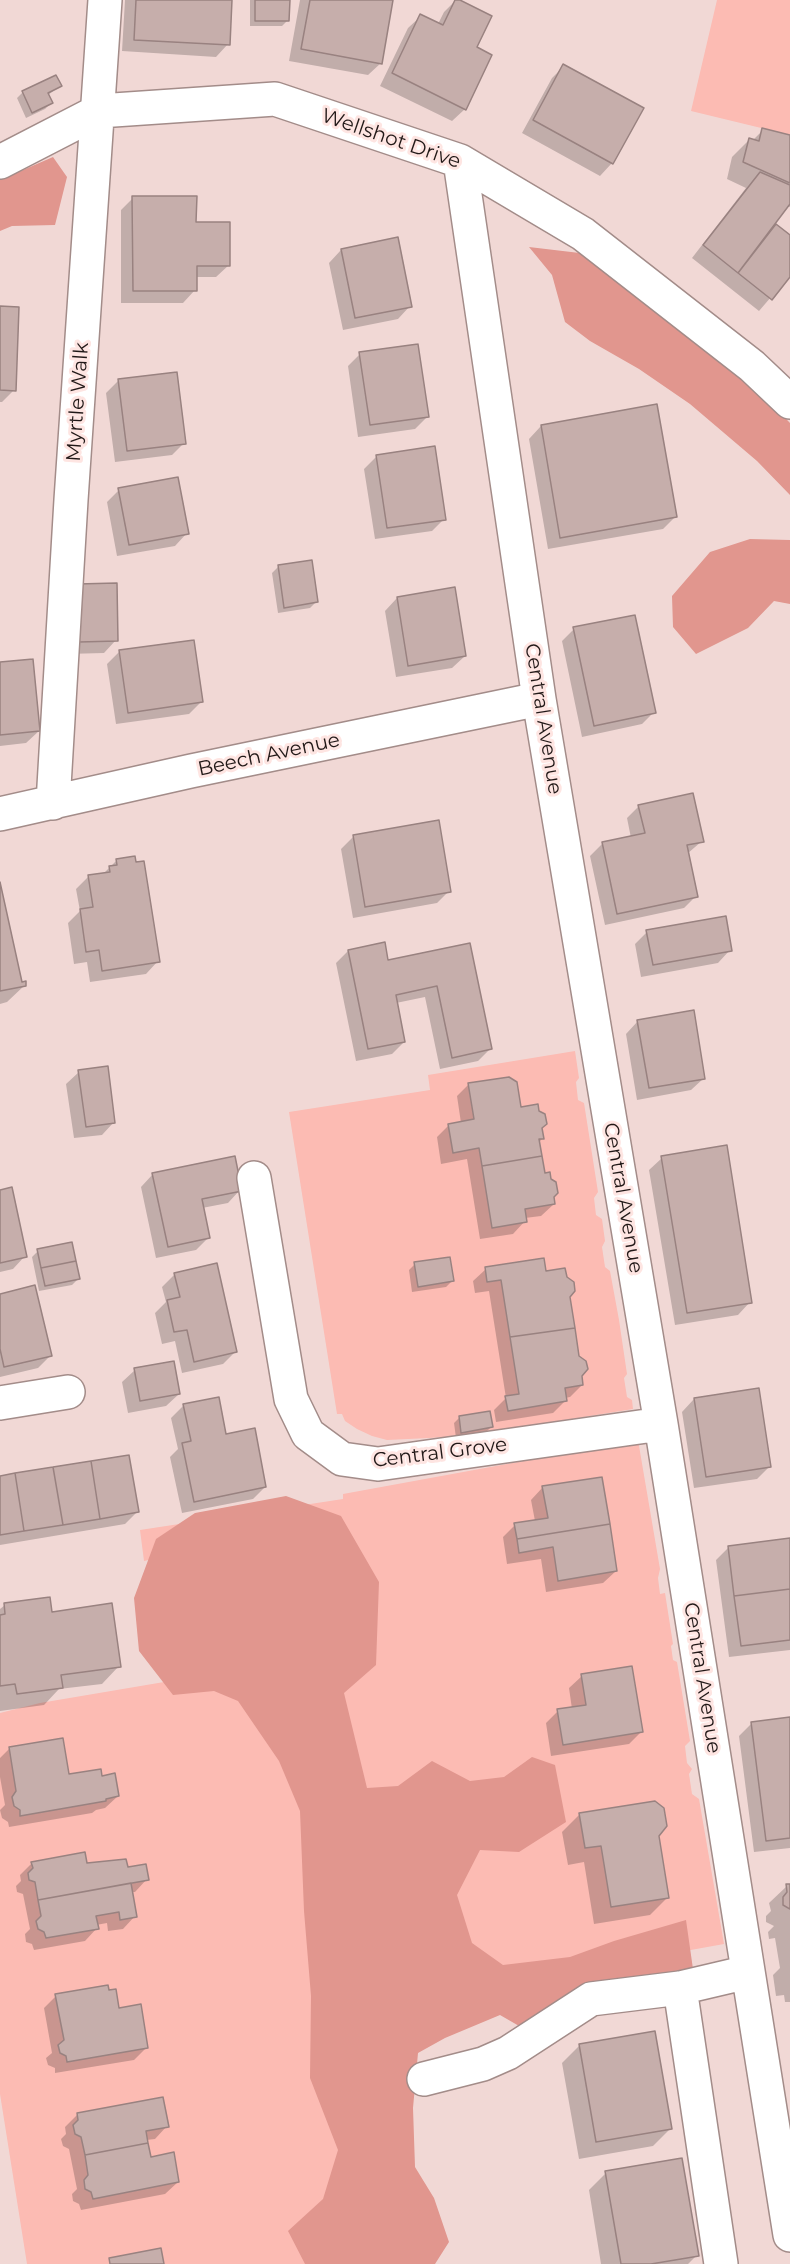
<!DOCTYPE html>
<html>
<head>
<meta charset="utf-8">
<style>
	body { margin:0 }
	canvas { display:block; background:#f1d8d5 }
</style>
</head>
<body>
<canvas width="790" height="2264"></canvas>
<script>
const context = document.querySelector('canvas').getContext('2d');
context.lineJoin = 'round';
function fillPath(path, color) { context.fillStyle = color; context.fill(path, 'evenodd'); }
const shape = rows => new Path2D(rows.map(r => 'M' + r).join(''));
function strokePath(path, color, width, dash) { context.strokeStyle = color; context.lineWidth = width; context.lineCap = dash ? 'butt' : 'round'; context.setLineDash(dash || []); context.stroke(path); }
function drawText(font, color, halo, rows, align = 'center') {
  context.font = font + ' Montserrat,sans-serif'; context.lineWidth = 6; context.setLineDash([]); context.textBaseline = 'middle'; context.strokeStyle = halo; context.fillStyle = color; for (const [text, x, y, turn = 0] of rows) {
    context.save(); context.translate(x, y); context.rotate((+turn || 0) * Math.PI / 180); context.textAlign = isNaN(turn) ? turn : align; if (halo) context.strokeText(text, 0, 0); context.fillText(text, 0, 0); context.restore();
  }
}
const green = shape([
	[717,0,790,0,790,135,691,111],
	[575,1051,579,1078,576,1082,578,1100,584,1103,598,1192,594,1198,596,1215,602,1219,605,1241,602,1247,605,1267,610,1271,619,1320,627,1374,624,1378,627,1397,632,1400,633,1409,473,1435,429,1438,387,1440,372,1436,357,1429,345,1421,342,1414,337,1414,289,1112,430,1090,428,1075],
	[638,1440,660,1569,658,1578,660,1594,665,1593,673,1644,671,1646,673,1660,677,1662,690,1741,685,1746,687,1763,692,1769,689,1774,692,1794,699,1799,724,1944,358,2010,402,2264,27,2264,0,2094,0,1713,40,1703,170,1681,149,1560,144,1561,140,1530,343,1499,343,1494]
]);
const forest = shape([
	[53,157,67,177,55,225,12,226,0,231,0,180],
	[529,247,588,254,757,389,790,423,790,495,757,461,690,404,639,369,590,341,565,322,552,275],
	[750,539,790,540,790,604,774,601,748,628,696,654,673,627,672,596,710,552],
	[286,1496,341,1516,379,1582,376,1665,344,1693,367,1788,398,1786,432,1761,470,1781,504,1777,532,1757,555,1765,566,1822,519,1852,480,1850,457,1895,472,1943,503,1965,570,1957,614,1941,686,1920,693,1969,599,1982,548,2007,526,2030,500,2015,445,2038,418,2053,413,2108,415,2167,434,2198,449,2242,435,2264,305,2264,288,2231,323,2199,338,2150,310,2078,311,1996,304,1911,300,1811,279,1761,238,1701,214,1691,173,1695,139,1651,134,1598,156,1539,195,1513]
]);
const shadow = shape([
	[125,0,230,0,228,44,216,57,122,51],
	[250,0,288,0,288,20,282,26,250,26],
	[300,0,392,0,381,63,368,75,289,61],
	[456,0,475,48,465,109,452,121,380,86,408,28,421,16,438,24,444,12],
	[564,66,642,109,612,163,600,176,522,133,552,78],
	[60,86,48,95,51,103,45,109,26,118,17,98,23,92],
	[763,130,790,137,790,207,786,206,773,223,790,237,790,275,759,311,692,258,746,188,727,179,732,157,749,140,752,141],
	[133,198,229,265,216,277,195,277,195,290,183,303,121,303,121,210],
	[341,250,410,306,398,319,343,330,329,263],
	[0,308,14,390,2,402,0,402],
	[360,354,427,417,415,429,358,437,348,366],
	[119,380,184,443,172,455,115,462,106,393],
	[541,426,676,516,663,529,548,549,529,439],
	[377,456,444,519,432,531,375,539,364,469],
	[119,490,187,533,175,546,117,556,107,502],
	[278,567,316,602,310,608,278,613,272,573],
	[66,598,116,640,104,653,67,654],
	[397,598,465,656,452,668,396,677,385,611],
	[574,629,654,712,642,724,582,737,562,641],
	[119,652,201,702,189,714,116,724,107,664],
	[0,663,39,731,26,743,0,746],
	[639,806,702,841,687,854,696,896,684,908,605,925,590,856,603,843,631,838,627,818],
	[437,822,449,891,437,903,353,918,341,849,353,837],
	[117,860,158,961,146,974,90,982,87,962,74,964,68,923,80,911,76,889,88,877,104,873],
	[0,890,21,984,25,985,7,1002,0,1004],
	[647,932,730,950,718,963,641,977,635,944],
	[469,945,490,1049,478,1061,440,1069,425,997,396,1003,404,1042,392,1054,356,1061,336,963,348,951,387,962],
	[638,1021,704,1078,691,1090,637,1100,626,1034],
	[79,1072,114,1122,102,1135,74,1138,66,1084],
	[469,1084,520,1108,541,1128,543,1138,538,1143,544,1175,554,1204,541,1216,525,1218,525,1221,513,1234,480,1239,467,1159,441,1164,437,1137,449,1125,461,1123,457,1096],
	[662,1158,750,1302,738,1315,675,1325,649,1170],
	[153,1174,240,1190,228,1203,202,1208,208,1238,196,1250,156,1258,141,1187],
	[0,1192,25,1256,13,1269,0,1272],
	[38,1251,78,1279,72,1285,39,1291,32,1257],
	[415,1264,452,1281,446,1287,412,1292,409,1270],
	[486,1269,545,1273,569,1297,582,1385,570,1397,565,1398,565,1401,553,1413,496,1422,494,1410,506,1398,489,1291,475,1293,473,1281],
	[175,1274,235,1352,223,1364,182,1373,175,1341,162,1344,155,1313,166,1302,162,1287],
	[0,1295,50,1356,38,1368,0,1377],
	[135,1370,179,1394,166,1406,128,1413,122,1382],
	[694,1399,769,1467,757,1479,694,1488,682,1412],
	[183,1406,225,1436,265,1487,253,1499,182,1513,170,1457,178,1449,171,1418],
	[460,1417,491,1427,485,1433,456,1438,454,1423],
	[0,1477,137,1512,125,1524,0,1545],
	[543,1487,616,1571,603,1583,546,1592,541,1559,507,1564,503,1537,515,1525,535,1521,531,1500],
	[790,1540,790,1650,729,1657,716,1560,728,1548],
	[5,1605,50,1613,119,1666,102,1684,59,1689,44,1705,0,1711,0,1609],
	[582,1676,641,1732,629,1744,551,1756,546,1723,558,1711,572,1709,569,1688],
	[790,1718,790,1848,754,1852,739,1736,752,1723],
	[9,1749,68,1776,100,1778,118,1796,105,1808,96,1810,92,1813,9,1827,8,1822,2,1818,0,1810,5,1805,0,1777,0,1758],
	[580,1814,657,1835,667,1898,650,1915,594,1924,584,1862,568,1865,562,1832],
	[32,1863,127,1869,147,1879,135,1892,131,1892,135,1916,123,1929,108,1931,107,1923,96,1925,97,1928,85,1941,34,1950,32,1944,26,1942,25,1934,30,1929,23,1894,17,1892,16,1886,21,1881,20,1875],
	[790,1885,790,2002,785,2002,784,1995,776,1996,773,1975,780,1968,775,1938,769,1939,768,1932,774,1926,766,1922,766,1916,771,1911,769,1903,787,1886],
	[56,1996,118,2010,147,2047,134,2060,55,2073,55,2068,48,2065,46,2058,52,2053,44,2008],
	[579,2046,671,2128,653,2146,579,2159,562,2063],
	[77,2115,167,2126,155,2139,146,2140,149,2158,178,2182,165,2194,81,2210,79,2204,73,2201,72,2194,77,2189,69,2149,63,2146,61,2139,66,2134,65,2127],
	[606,2173,697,2255,688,2264,601,2264,589,2190]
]);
const building = shape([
	[136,0,232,0,230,45,134,40,136,0],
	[255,0,290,0,289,21,255,21,255,0],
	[310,0,393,0,382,64,301,49,310,0],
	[455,0,460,0,492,16,477,47,492,55,466,110,392,73,420,14,443,25,455,0],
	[563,64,644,108,613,164,533,120,563,64],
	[56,75,62,86,48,93,53,103,32,113,22,91,56,75],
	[762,128,790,135,790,183,743,162,749,138,759,141,762,128],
	[760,172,790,185,790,204,738,273,703,245,760,172],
	[132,196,197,196,196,222,230,222,230,266,197,266,197,291,133,291,132,196],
	[776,224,790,235,790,277,772,300,738,273,776,224],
	[398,237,412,307,355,318,341,249,398,237],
	[0,306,19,307,16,391,0,390,0,306],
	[418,344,429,417,370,425,359,352,418,344],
	[177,372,186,444,127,451,118,379,177,372],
	[657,404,677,517,560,538,541,425,657,404],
	[435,446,446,520,387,528,376,455,435,446],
	[178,477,189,534,129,545,118,488,178,477],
	[312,560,318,602,284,608,278,565,312,560],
	[117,583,118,641,79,642,77,584,117,583],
	[455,587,466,656,408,666,397,597,455,587],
	[635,615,656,713,594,726,573,627,635,615],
	[194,640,203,702,128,713,119,650,194,640],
	[33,659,40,731,0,735,0,662,33,659],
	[693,793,704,842,687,845,698,897,617,914,602,842,645,833,638,805,693,793],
	[439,820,451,892,365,907,353,835,439,820],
	[135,856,136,862,144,861,160,962,102,971,99,950,86,952,80,909,93,907,88,875,110,872,109,866,117,865,116,859,135,856],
	[0,882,22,982,26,981,26,986,0,991,0,882],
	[726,916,732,951,653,965,646,930,726,916],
	[385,942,388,960,470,943,492,1049,452,1058,437,986,396,995,405,1042,368,1049,348,950,385,942],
	[694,1010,705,1079,649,1088,637,1020,694,1010],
	[108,1066,115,1123,86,1127,78,1070,108,1066],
	[509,1077,517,1082,521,1107,538,1104,539,1111,545,1114,547,1124,542,1128,544,1139,539,1139,542,1156,482,1166,479,1148,453,1153,448,1124,474,1119,468,1083,509,1077],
	[727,1145,752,1303,687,1313,661,1156,727,1145],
	[235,1156,242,1191,202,1199,210,1238,168,1247,152,1173,235,1156],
	[542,1156,545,1173,550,1172,551,1179,556,1182,558,1193,554,1197,555,1204,525,1209,527,1222,492,1228,482,1166,542,1156],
	[12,1187,27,1257,0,1263,0,1190,12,1187],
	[72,1242,76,1261,41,1268,37,1249,72,1242],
	[450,1257,454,1281,418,1287,414,1262,450,1257],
	[544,1258,546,1271,565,1268,567,1277,574,1282,575,1291,570,1297,575,1328,510,1337,501,1280,487,1282,485,1267,544,1258],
	[76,1261,80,1279,45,1286,41,1268,76,1261],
	[217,1263,237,1352,194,1362,187,1330,174,1332,167,1300,180,1297,174,1273,217,1263],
	[35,1285,52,1356,4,1367,0,1349,0,1294,35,1285],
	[575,1328,579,1356,586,1361,588,1369,582,1376,583,1385,565,1388,567,1401,508,1411,505,1396,519,1394,510,1337,575,1328],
	[174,1361,180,1394,140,1401,134,1368,174,1361],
	[759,1388,771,1467,706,1477,694,1398,759,1388],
	[219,1397,226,1434,255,1428,266,1487,194,1502,182,1443,191,1441,183,1404,219,1397],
	[490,1411,493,1427,461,1433,459,1416,490,1411],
	[129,1455,139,1512,100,1519,91,1461,129,1455],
	[91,1461,100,1519,63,1525,53,1467,91,1461],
	[53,1467,63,1525,24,1531,15,1473,53,1467],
	[15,1473,24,1531,0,1535,0,1476,15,1473],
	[602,1477,610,1524,517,1539,514,1523,548,1518,542,1486,602,1477],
	[610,1524,617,1571,558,1581,553,1547,519,1553,517,1539,610,1524],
	[790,1538,790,1589,734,1596,728,1546,790,1538],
	[790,1589,790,1640,741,1646,734,1596,790,1589],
	[50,1597,52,1612,112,1603,121,1667,61,1675,63,1688,17,1694,15,1684,0,1686,0,1615,5,1614,4,1603,50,1597],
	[632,1666,643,1732,563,1745,557,1709,586,1705,581,1674,632,1666],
	[790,1717,790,1838,766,1841,751,1722,790,1717],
	[63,1738,69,1774,101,1769,102,1776,115,1773,119,1796,106,1799,106,1801,20,1816,20,1810,14,1806,12,1797,16,1791,9,1747,63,1738],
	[655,1801,664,1808,667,1826,659,1836,669,1898,611,1907,601,1846,585,1848,579,1813,655,1801],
	[85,1852,87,1863,126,1859,128,1867,146,1864,149,1880,38,1900,35,1882,29,1880,28,1873,33,1868,31,1862,85,1852],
	[131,1883,137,1917,120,1920,119,1912,96,1916,99,1929,46,1938,44,1932,38,1929,36,1921,41,1916,38,1900,131,1883],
	[786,1884,790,1884,790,1909,783,1905,783,1897,787,1892,786,1884],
	[108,1985,109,1990,116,1989,119,2008,141,2004,148,2048,67,2062,66,2056,60,2053,58,2045,64,2040,55,1994,108,1985],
	[655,2031,672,2129,596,2142,579,2044,655,2031],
	[163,2097,169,2127,146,2131,148,2143,85,2155,81,2137,75,2134,73,2125,78,2120,77,2113,163,2097],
	[148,2143,151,2157,174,2152,179,2182,93,2199,91,2192,85,2189,84,2180,88,2175,85,2155,148,2143],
	[682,2158,699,2256,651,2264,621,2264,605,2171,682,2158],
	[161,2248,164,2264,110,2264,109,2258,161,2248]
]);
const minor = shape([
	[460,161,539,699,661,1424,790,2235],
	[0,162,99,111,275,99,460,161,583,234,752,366,790,402],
	[53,803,71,500,105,0],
	[0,814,191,771,539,699],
	[254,1178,291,1399,308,1434,342,1459,378,1464,661,1424],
	[0,1403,68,1392],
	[680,1988,721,2264],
	[424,2079,483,2064,508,2053,591,1999,680,1988,748,1972]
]);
const streetNames = [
	["Wellshot Drive",391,139,19],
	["Myrtle Walk",78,402,-86],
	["Central Avenue",543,719,81],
	["Beech Avenue",269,755,-12],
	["Central Avenue",623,1198,80],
	["Central Grove",440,1453,-7],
	["Central Avenue",702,1678,81]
];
fillPath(green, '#fcbbb3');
fillPath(forest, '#e1968e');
fillPath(shadow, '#0003');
fillPath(building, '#c6aeab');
strokePath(building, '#998280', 1.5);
strokePath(minor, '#a38c89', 36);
strokePath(minor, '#fff', 33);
drawText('20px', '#211817', '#fee5e2', streetNames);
</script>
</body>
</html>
